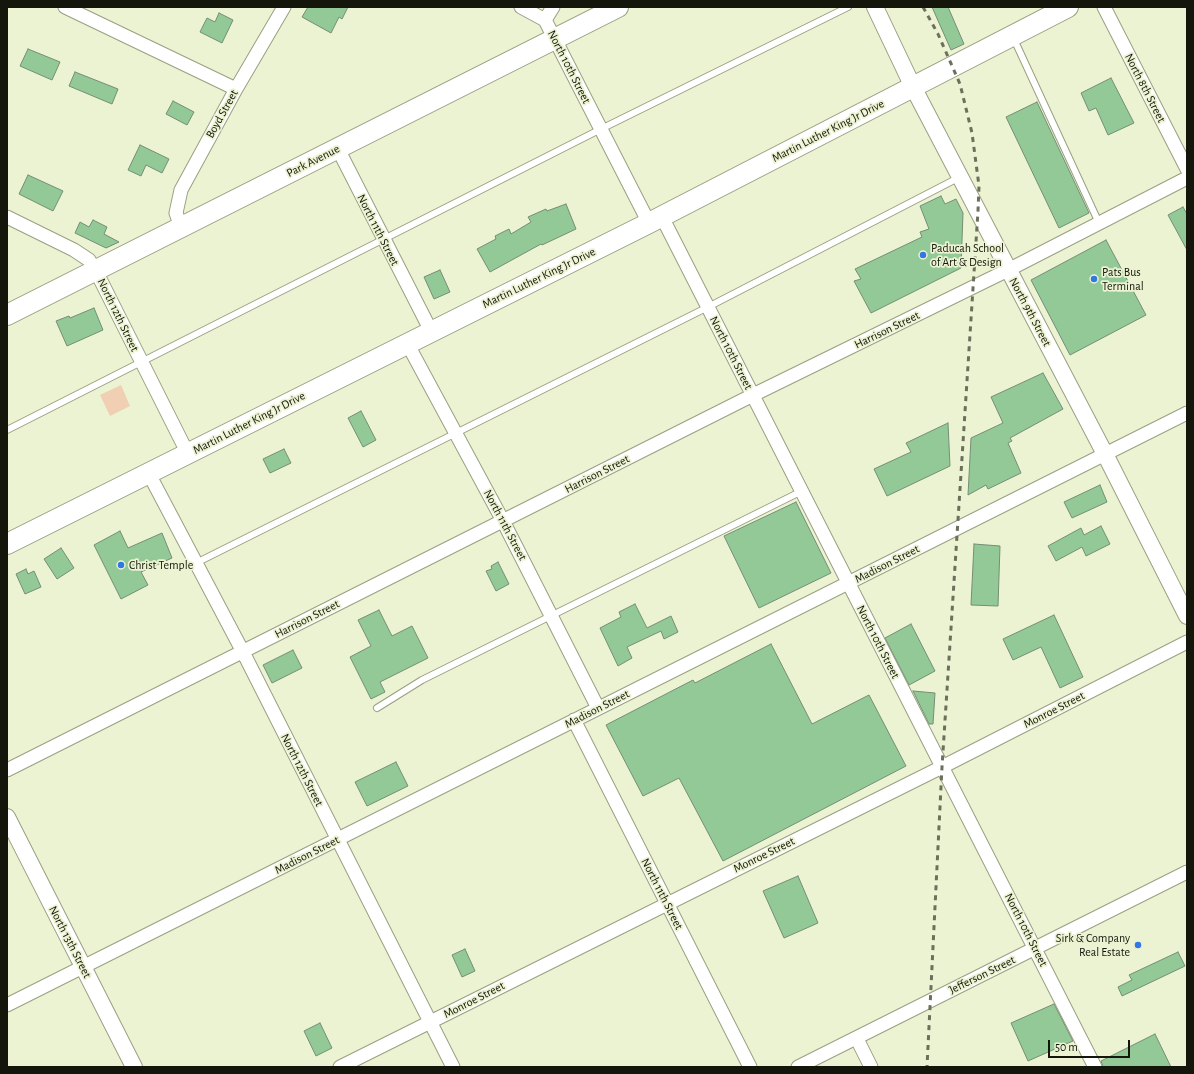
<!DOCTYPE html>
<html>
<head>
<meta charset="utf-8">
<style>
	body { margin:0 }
	#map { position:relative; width:1194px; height:1074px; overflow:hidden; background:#ebf3d2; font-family:"Alegreya Sans",sans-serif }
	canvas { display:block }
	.frame { position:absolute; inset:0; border:8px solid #14160b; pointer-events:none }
	.scale { position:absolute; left:1048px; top:1040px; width:82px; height:18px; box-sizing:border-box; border:2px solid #14160b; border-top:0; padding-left:5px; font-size:12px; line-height:14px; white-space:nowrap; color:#14160b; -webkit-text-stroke:3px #ebf3d2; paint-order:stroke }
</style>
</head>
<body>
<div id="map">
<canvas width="1194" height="1074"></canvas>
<div class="frame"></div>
<div class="scale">50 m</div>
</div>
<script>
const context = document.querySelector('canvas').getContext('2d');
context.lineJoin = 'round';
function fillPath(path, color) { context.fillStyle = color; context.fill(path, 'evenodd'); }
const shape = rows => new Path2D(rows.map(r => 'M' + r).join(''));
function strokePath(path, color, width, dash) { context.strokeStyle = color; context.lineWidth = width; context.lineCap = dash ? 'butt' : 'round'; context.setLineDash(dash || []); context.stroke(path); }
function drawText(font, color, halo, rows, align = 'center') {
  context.font = font + ' "Alegreya Sans",sans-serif'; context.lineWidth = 3.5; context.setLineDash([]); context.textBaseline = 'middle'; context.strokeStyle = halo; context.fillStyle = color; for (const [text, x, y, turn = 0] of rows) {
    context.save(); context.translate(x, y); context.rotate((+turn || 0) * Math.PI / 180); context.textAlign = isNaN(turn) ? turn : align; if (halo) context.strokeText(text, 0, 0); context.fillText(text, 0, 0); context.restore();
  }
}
const green = shape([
	[121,385,130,406,110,416,100,395]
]);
const building = shape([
	[308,7,348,7,342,19,339,17,331,33,302,17,308,7],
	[932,7,948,7,964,44,951,50,932,7],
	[219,13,233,20,222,43,200,32,207,18,215,22,219,13],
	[28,49,60,62,52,80,20,66,28,49],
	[75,72,118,89,112,104,69,86,75,72],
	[1111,78,1134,123,1108,135,1096,108,1089,111,1081,93,1111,78],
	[173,101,194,112,187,125,166,114,173,101],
	[1037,102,1089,213,1059,228,1006,117,1037,102],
	[140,145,169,159,162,173,146,165,141,176,128,170,140,145],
	[28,175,63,191,53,211,19,194,28,175],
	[941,196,945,204,956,199,963,213,961,268,871,313,854,281,861,279,855,269,922,237,920,232,929,229,920,206,941,196],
	[566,204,576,229,542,245,541,244,490,272,477,249,496,239,495,236,509,229,511,234,531,222,528,217,546,209,547,211,566,204],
	[1183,207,1187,214,1187,250,1168,215,1183,207],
	[93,220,107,227,104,234,119,242,106,248,75,233,80,222,89,227,93,220],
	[1106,240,1146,315,1070,355,1031,280,1106,240],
	[440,270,450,292,434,299,424,277,440,270],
	[94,308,103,330,67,346,56,321,69,316,70,318,94,308],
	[1043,373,1063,409,1010,438,1012,441,1008,443,1021,473,988,489,986,485,968,495,971,438,1003,423,991,397,1043,373],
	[361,411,376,440,363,447,348,418,361,411],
	[948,423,950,466,887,496,874,469,911,452,906,443,948,423],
	[284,449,291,463,270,473,263,459,284,449],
	[1100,485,1107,502,1072,518,1064,502,1100,485],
	[796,502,831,573,759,608,724,536,796,502],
	[1101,526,1110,544,1086,556,1082,547,1056,561,1048,546,1081,528,1084,535,1101,526],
	[120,531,128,548,162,533,172,558,141,572,148,585,121,599,94,545,120,531],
	[974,544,1000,546,998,606,971,605,974,544],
	[61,548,74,568,57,579,44,559,61,548],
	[498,562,509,584,496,591,486,571,492,569,491,566,498,562],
	[26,569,28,574,34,571,41,587,25,594,16,574,26,569],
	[635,604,647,628,671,616,678,632,664,639,661,631,627,647,632,658,618,666,600,628,621,617,619,612,635,604],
	[379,610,392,636,412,626,428,658,380,682,385,692,371,699,350,657,371,646,358,620,379,610],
	[1054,615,1083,677,1060,688,1041,647,1013,660,1003,639,1054,615],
	[911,624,935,671,909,685,885,638,911,624],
	[771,644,812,724,869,695,906,766,723,861,679,778,643,796,606,725,693,680,695,683,771,644],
	[293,650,302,668,272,683,263,665,293,650],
	[913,691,935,693,933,724,929,724,913,691],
	[396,762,408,786,367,806,355,782,396,762],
	[798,876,818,923,784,938,763,891,798,876],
	[465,949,475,971,462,977,452,955,465,949],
	[1178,952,1185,966,1122,996,1118,987,1132,980,1129,975,1178,952],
	[1054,1004,1073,1041,1028,1061,1011,1023,1054,1004],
	[320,1023,332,1048,316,1056,304,1031,320,1023],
	[1155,1034,1171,1067,1103,1067,1101,1061,1155,1034]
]);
const service = shape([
	[1013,37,1099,223],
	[7,430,601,129,848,7],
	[196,563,708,307,960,177],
	[377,708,422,680,802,491]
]);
const minor = shape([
	[65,7,236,89],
	[521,7,545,20,649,223],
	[1104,7,1187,169],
	[545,20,553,7],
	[338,149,431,331],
	[7,217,74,250,89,260,96,271,188,454],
	[662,217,1095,1067],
	[181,227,176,213,181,190,236,89,284,7],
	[407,343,503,521,598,708],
	[149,474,243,652,453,1067],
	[574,720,750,1067],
	[7,770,753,395,1008,270,1187,178],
	[7,1005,1187,413],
	[857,1039,871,1067],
	[340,1067,942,767,1187,642],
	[798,1067,1187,872]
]);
const tertiary = shape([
	[875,7,913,87,1105,454,1187,616],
	[7,817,134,1067]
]);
const primary = shape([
	[7,315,618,7],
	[7,544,649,223,1068,7]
]);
const rail = shape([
	[923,7,938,34,960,84,972,133,979,186,978,211,942,767,927,1067]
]);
const markers = [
	[923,255,4,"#3178e4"],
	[1094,279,4,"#3178e4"],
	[121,565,4,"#3178e4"],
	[1138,945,4,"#3178e4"]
];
const streetNames = [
	["North 10th Street",569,67,63],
	["North 8th Street",1145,88,63],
	["Boyd Street",222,114,-61],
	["Martin Luther King Jr Drive",828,131,-27],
	["Park Avenue",313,161,-27],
	["North 11th Street",378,230,63],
	["Martin Luther King Jr Drive",539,278,-26],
	["North 9th Street",1030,312,62],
	["North 12th Street",118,315,64],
	["Harrison Street",887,330,-26],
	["North 10th Street",731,353,63],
	["Martin Luther King Jr Drive",249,423,-27],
	["Harrison Street",597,474,-27],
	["North 11th Street",505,525,62],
	["Madison Street",887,564,-27],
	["Harrison Street",307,619,-27],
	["North 10th Street",878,642,63],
	["Madison Street",597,709,-27],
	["Monroe Street",1054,710,-27],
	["North 12th Street",302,770,63],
	["Madison Street",307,855,-27],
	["Monroe Street",764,855,-26],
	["North 11th Street",662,894,63],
	["North 10th Street",1026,930,63],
	["North 13th Street",70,942,63],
	["Jefferson Street",982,975,-26],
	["Monroe Street",474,1000,-27]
];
const poiNames = [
	["Paducah School",931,248],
	["of Art & Design",931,262],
	["Pats Bus",1102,272],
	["Terminal",1102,286],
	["Christ Temple",129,565],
	["Sirk & Company",1130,938,"right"],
	["Real Estate",1130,952,"right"]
];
fillPath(green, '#f1cfb2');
fillPath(building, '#92c996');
strokePath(building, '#758d77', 1);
strokePath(service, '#99a082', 8);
strokePath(minor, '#99a082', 15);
strokePath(tertiary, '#99a082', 18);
strokePath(primary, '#99a082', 22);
strokePath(service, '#fff', 6);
strokePath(minor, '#fff', 13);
strokePath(tertiary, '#fff', 16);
strokePath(primary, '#fff', 20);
strokePath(rail, '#6b705c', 3, [5, 5]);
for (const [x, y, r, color] of markers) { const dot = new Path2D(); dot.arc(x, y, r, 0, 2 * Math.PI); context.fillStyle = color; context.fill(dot); strokePath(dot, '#ebf3d2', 1.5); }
drawText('12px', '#14160b', '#ebf3d2', streetNames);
drawText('12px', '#14160b', '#ebf3d2', poiNames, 'left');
</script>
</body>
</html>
